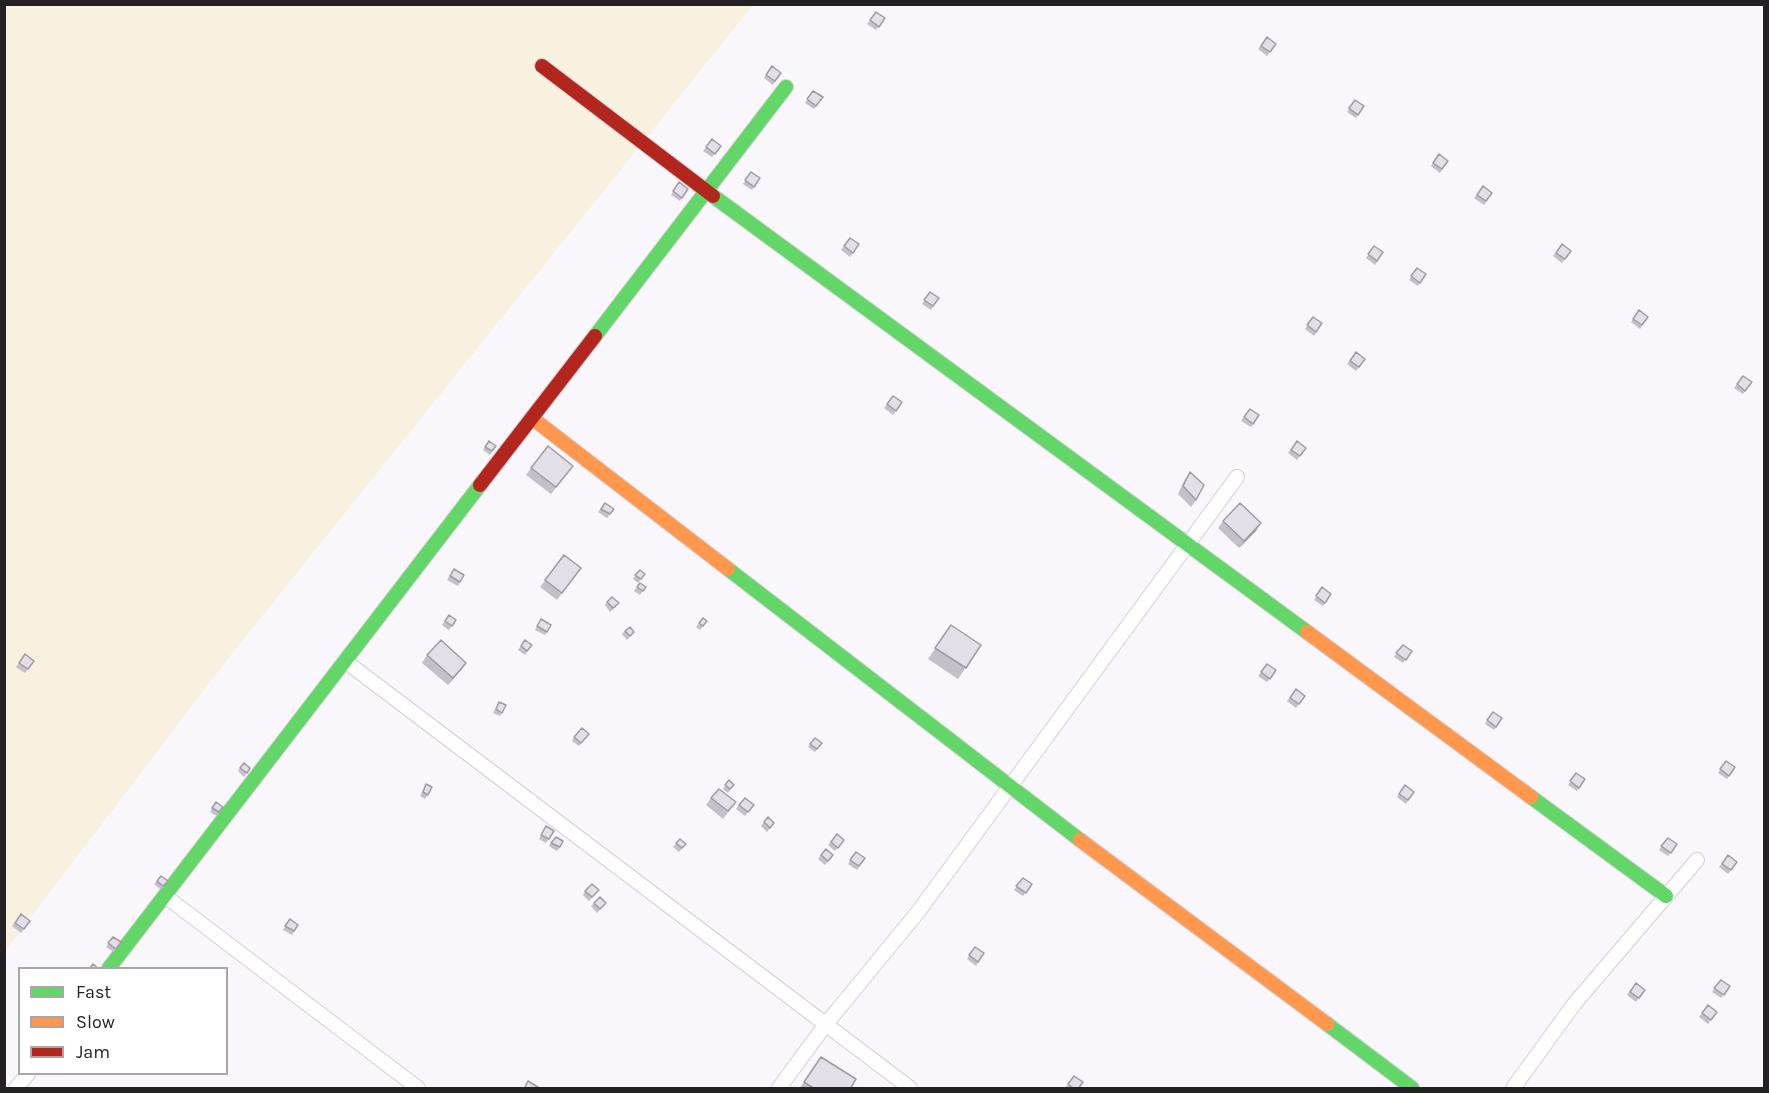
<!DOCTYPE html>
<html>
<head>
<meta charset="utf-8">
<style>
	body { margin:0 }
	#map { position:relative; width:1769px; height:1093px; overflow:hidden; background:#f9f6fc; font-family:Karla,sans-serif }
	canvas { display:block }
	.frame { position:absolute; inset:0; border:6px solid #242026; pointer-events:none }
	.legend { position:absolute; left:18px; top:967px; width:210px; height:108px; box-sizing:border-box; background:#fff; border:2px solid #a7a6a8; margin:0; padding:8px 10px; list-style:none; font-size:18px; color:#242026 }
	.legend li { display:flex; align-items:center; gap:12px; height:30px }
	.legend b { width:30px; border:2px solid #a7a6a8 }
</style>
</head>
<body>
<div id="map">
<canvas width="1769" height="1093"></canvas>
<div class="frame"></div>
<ul class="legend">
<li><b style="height:8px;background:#63d668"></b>Fast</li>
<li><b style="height:8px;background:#ff974d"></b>Slow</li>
<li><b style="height:8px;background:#b3261e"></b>Jam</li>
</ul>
</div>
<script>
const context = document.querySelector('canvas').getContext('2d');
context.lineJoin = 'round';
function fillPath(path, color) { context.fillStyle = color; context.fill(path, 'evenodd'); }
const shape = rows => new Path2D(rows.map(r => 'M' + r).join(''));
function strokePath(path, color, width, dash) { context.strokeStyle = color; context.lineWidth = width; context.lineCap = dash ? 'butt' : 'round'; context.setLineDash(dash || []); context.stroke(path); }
const sand = shape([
	[5,5,753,5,230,656,5,951]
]);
const street = shape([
	[345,661,910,1088],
	[165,896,418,1088],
	[16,1088,28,1074],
	[779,1088,826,1024,918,912,1237,477],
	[1513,1088,1575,1003,1697,860]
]);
const fast = shape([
	[713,196,1307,632],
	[595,336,786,87],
	[728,569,1080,840],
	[1531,797,1666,896],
	[109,968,480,485],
	[1327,1024,1412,1088]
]);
const slow = shape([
	[532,418,728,569],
	[1307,632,1531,797],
	[1080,840,1327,1024]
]);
const jam = shape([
	[542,66,713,196],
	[480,485,595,336]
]);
const wall = shape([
	[876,12,885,18,876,30,867,24],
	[1267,37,1276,44,1267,56,1258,49],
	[772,66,781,73,773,85,764,78],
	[813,91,823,97,814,109,805,103],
	[1355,100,1364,106,1356,118,1347,112],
	[712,139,721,146,712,157,703,151],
	[1439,154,1448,161,1440,173,1431,166],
	[751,172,760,178,752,190,743,184],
	[679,182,688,189,680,201,671,195],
	[1483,186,1492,193,1484,205,1474,198],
	[850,238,859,244,850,257,841,250],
	[1562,244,1571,251,1562,263,1553,256],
	[1374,246,1383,252,1375,265,1366,258],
	[1417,268,1426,274,1418,286,1409,280],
	[930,292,939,298,931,310,922,304],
	[1639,310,1648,317,1640,329,1631,322],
	[1313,317,1322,323,1314,336,1305,329],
	[1356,352,1365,359,1356,371,1347,364],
	[1743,376,1752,382,1743,394,1734,388],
	[893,396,902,402,893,415,884,408],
	[1250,409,1259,415,1251,427,1241,421],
	[489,441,496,446,490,455,483,450],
	[1297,441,1306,448,1297,460,1288,453],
	[573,466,551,494,526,475,531,468],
	[1190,472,1196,500,1191,507,1178,494,1185,479],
	[605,503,614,509,607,518,598,512],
	[1223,521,1256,531,1239,548,1218,528],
	[564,555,581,568,557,600,540,587],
	[454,569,464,575,458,586,447,580],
	[640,570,645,574,638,583,633,579],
	[640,583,646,587,640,595,634,591],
	[1322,587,1331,594,1323,606,1314,600],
	[607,602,616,607,610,612,605,605],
	[449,615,456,620,449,630,442,625],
	[703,618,707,621,700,630,696,627],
	[541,619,547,632,545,635,535,630],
	[951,625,981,645,958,679,928,659],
	[625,631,634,632,627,640,622,634],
	[525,640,532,645,525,655,518,650],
	[1403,645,1412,651,1403,663,1394,657],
	[25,654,34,661,25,673,16,667],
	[427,655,466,663,448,685,422,663],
	[1267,664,1276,670,1267,682,1258,676],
	[1296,689,1305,696,1296,708,1287,701],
	[499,702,506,705,500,716,493,713],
	[1493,712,1502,718,1494,730,1485,724],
	[589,734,579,746,572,741,574,737],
	[815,738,822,743,815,752,808,747],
	[1726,761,1735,767,1727,779,1718,773],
	[240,768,250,768,244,777,238,771],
	[1576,773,1585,779,1577,791,1568,785],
	[729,780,734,785,728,793,723,789],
	[426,784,428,795,425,799,420,796],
	[1405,785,1414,792,1406,804,1397,797],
	[711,798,736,802,723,819,706,805],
	[216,802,223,807,217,816,210,812],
	[739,805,754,805,745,816,736,809],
	[764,822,774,823,767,832,761,826],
	[546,826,554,831,546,843,539,839],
	[837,834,844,840,835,851,828,845],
	[1668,838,1677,844,1668,856,1659,850],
	[680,839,686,844,679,852,673,847],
	[551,843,560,847,557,851,549,846],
	[856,852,865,858,857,870,848,864],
	[821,855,830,859,825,865,818,859],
	[1728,855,1737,862,1728,874,1719,867],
	[161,876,168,881,161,890,154,884],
	[1023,878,1032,884,1023,896,1014,890],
	[599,890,589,901,583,895,585,891],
	[594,903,606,903,597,913,591,906],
	[21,914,30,921,21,933,12,926],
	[290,919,298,925,292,935,283,930],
	[113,937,121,942,114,952,106,947],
	[975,947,984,953,976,966,967,959],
	[1721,980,1730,986,1721,998,1712,992],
	[1636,983,1645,990,1636,1002,1627,995],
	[1708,1005,1717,1012,1708,1024,1699,1017],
	[821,1057,850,1089,799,1089],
	[1074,1076,1079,1089,1066,1089,1065,1088]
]);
const shadedWall = shape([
	[1261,523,1256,531,1239,548,1244,541],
	[466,663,461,670,448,685,453,678]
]);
const building = shape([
	[876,12,885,18,879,27,870,20,876,12],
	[1267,37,1276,44,1270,52,1261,46,1267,37],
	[772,66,781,73,775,81,766,75,772,66],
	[813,91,823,97,816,106,807,99,813,91],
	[1355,100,1364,106,1358,115,1349,108,1355,100],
	[712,139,721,146,715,154,706,147,712,139],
	[1439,154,1448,161,1442,169,1433,163,1439,154],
	[751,172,760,178,754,187,745,180,751,172],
	[679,182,688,189,682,198,673,191,679,182],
	[1483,186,1492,193,1486,201,1477,195,1483,186],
	[850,238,859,244,853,253,844,246,850,238],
	[1562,244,1571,251,1565,259,1556,253,1562,244],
	[1374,246,1383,252,1377,261,1368,254,1374,246],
	[1417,268,1426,274,1420,283,1411,276,1417,268],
	[930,292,939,298,933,306,924,300,930,292],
	[1639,310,1648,317,1642,325,1633,319,1639,310],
	[1313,317,1322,323,1316,332,1307,325,1313,317],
	[1356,352,1365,359,1359,367,1350,361,1356,352],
	[1743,376,1752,382,1745,391,1737,384,1743,376],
	[893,396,902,402,896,411,887,404,893,396],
	[1250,409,1259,415,1253,424,1244,417,1250,409],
	[489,441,496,446,492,451,485,447,489,441],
	[1297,441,1306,448,1300,456,1291,450,1297,441],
	[548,446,573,466,556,487,531,468,548,446],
	[1190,472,1204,485,1196,500,1183,486,1190,472],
	[605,503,614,509,610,514,601,509,605,503],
	[1240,503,1261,523,1244,541,1223,521,1240,503],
	[564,555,581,568,562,593,545,580,564,555],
	[454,569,464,575,460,582,450,576,454,569],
	[640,570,645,574,641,579,635,575,640,570],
	[640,583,646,587,643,591,637,587,640,583],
	[1322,587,1331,594,1325,603,1316,596,1322,587],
	[612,597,619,603,613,608,607,602,612,597],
	[449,615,456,620,452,626,445,621,449,615],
	[703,618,707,621,703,626,699,623,703,618],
	[541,619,551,625,547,632,537,626,541,619],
	[951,625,981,645,966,668,935,648,951,625],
	[630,627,634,632,630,636,625,631,630,627],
	[441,640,466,663,453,678,427,655,441,640],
	[525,640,532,645,527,651,521,646,525,640],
	[1403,645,1412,651,1406,660,1396,653,1403,645],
	[25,654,34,661,28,669,19,663,25,654],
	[1267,664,1276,670,1270,679,1261,672,1267,664],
	[1296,689,1305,696,1299,704,1290,698,1296,689],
	[499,702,506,705,502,713,496,709,499,702],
	[1493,712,1502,718,1496,727,1487,720,1493,712],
	[582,728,589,734,581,743,574,737,582,728],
	[815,738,822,743,817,749,810,744,815,738],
	[1726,761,1735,767,1729,776,1720,769,1726,761],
	[244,763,250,768,247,773,240,768,244,763],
	[1576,773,1585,779,1579,788,1570,781,1576,773],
	[729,780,734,785,730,789,725,785,729,780],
	[426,784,432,787,428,795,423,792,426,784],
	[1405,785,1414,792,1408,800,1399,794,1405,785],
	[719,789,736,802,728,811,711,798,719,789],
	[745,798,754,805,748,812,739,805,745,798],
	[216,802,223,807,219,812,212,808,216,802],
	[768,817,774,823,770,828,764,822,768,817],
	[546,826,554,831,549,839,541,835,546,826],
	[837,834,844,840,838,848,831,842,837,834],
	[556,837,563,841,560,847,551,843,556,837],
	[1668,838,1677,844,1671,853,1661,846,1668,838],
	[680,839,686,844,682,848,676,843,680,839],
	[826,849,833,855,828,861,821,855,826,849],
	[856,852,865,858,859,866,850,860,856,852],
	[1728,855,1737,862,1731,870,1722,864,1728,855],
	[161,876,168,881,163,886,157,881,161,876],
	[1023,878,1032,884,1026,893,1016,886,1023,878],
	[592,884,599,890,592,897,585,891,592,884],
	[600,897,606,903,600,909,594,903,600,897],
	[21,914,30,921,24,929,15,923,21,914],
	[290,919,298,925,294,931,285,926,290,919],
	[113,937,121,942,116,949,108,943,113,937],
	[975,947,984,953,978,962,969,955,975,947],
	[93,964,99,969,89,969,93,964],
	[1721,980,1730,986,1724,995,1714,988,1721,980],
	[1636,983,1645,990,1639,998,1630,992,1636,983],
	[1708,1005,1717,1012,1711,1020,1702,1013,1708,1005],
	[821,1057,856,1079,850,1089,815,1089,804,1082,821,1057],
	[1074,1076,1083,1082,1078,1089,1074,1089,1068,1084,1074,1076],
	[528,1081,541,1089,524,1089,528,1081]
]);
fillPath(sand, '#f8f1df');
strokePath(street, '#d3d0d5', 16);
strokePath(fast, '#d3d0d5', 16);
strokePath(slow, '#d3d0d5', 16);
strokePath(jam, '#d3d0d5', 16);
strokePath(street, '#fefeff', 14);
strokePath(fast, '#63d668', 14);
strokePath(slow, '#ff974d', 14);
strokePath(jam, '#b3261e', 14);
fillPath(wall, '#c4bfc8');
fillPath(shadedWall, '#a09ba3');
fillPath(building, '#e4dee9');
strokePath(building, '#a09ba3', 1.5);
</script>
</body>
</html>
